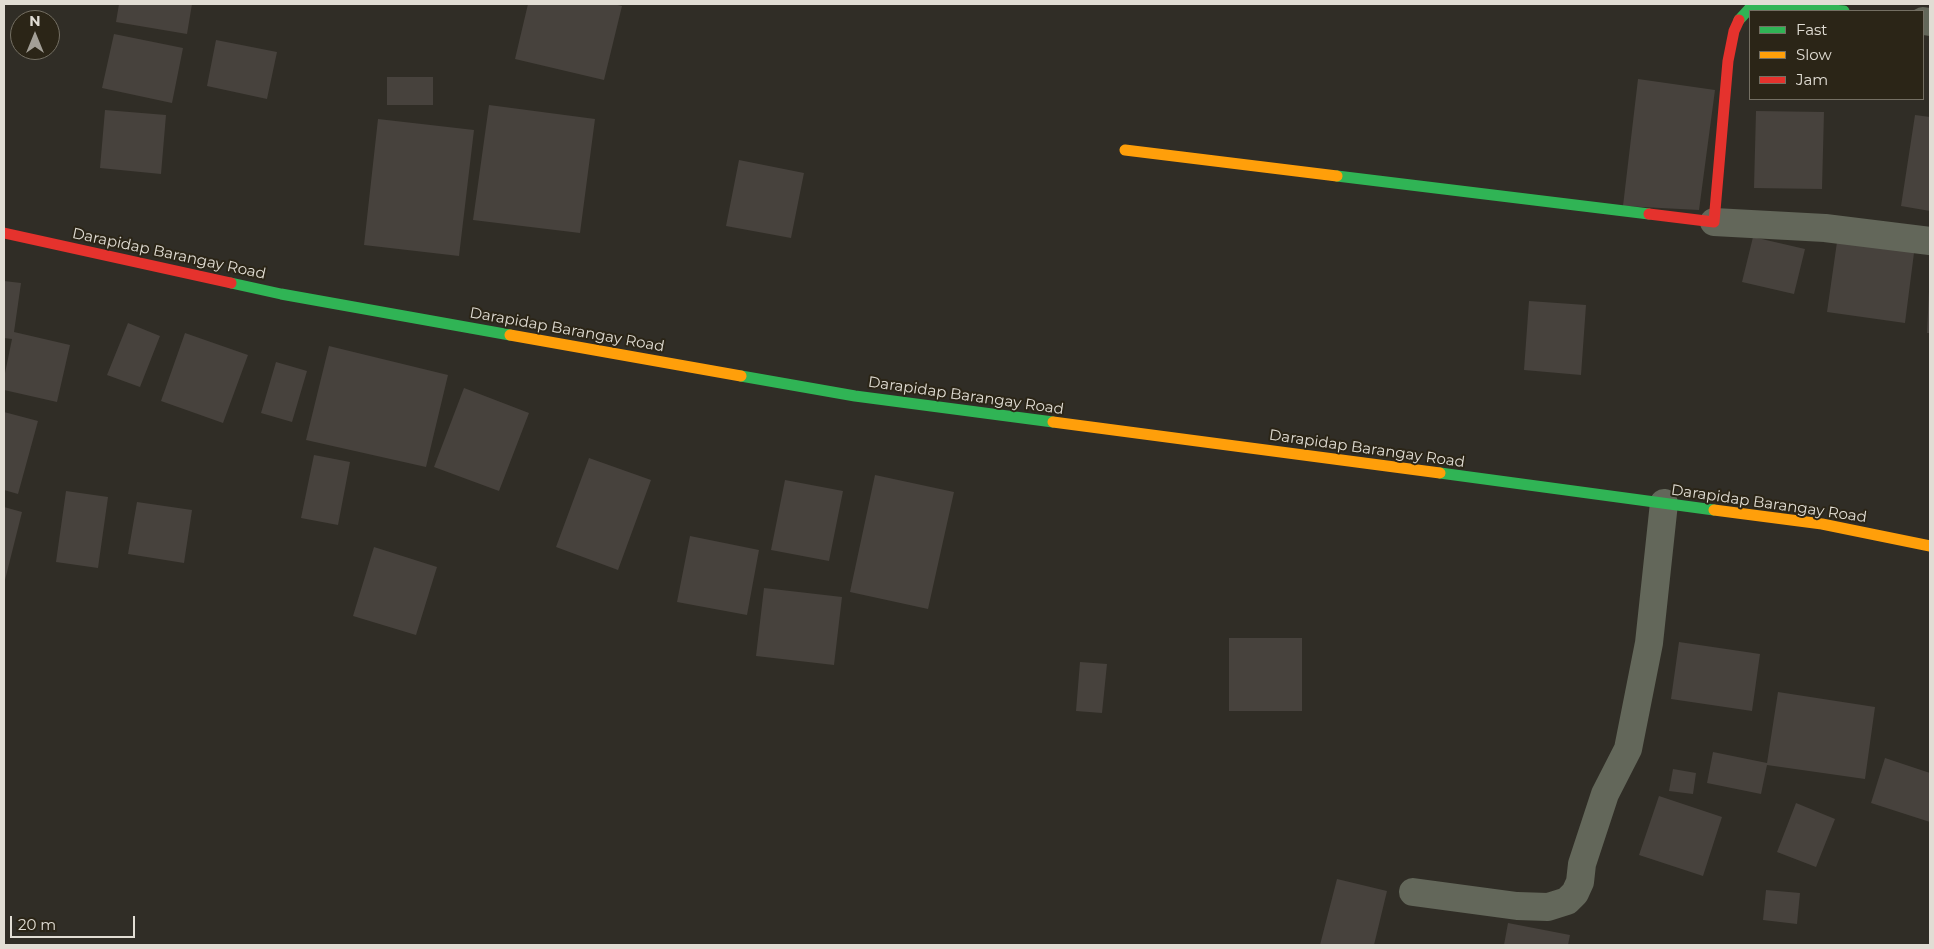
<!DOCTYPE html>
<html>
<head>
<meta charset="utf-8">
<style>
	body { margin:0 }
	#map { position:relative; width:1934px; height:949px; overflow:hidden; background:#302d26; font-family:Montserrat,sans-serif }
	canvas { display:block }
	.frame { position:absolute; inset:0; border:5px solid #e1ddd4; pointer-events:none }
	.legend { position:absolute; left:1749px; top:10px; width:175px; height:90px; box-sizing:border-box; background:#2b2517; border:1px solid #746f63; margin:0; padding:6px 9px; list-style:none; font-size:15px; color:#e1ddd4 }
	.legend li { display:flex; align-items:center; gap:10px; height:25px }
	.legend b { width:25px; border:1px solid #746f63 }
	.north { position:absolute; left:10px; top:10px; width:50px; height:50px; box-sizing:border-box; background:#2b2517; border:1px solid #746f63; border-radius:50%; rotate:0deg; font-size:14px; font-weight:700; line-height:20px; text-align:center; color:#e1ddd4 }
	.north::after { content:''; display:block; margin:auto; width:18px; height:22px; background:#a39f97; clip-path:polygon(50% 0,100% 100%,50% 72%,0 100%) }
	.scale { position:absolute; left:10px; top:916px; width:125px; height:22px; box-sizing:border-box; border:2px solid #e1ddd4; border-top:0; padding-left:6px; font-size:15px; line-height:18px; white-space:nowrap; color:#e1ddd4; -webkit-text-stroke:4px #2b2517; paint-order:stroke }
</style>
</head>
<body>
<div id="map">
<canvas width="1934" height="949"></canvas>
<div class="frame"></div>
<ul class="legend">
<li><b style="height:6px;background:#30b455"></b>Fast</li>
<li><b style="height:6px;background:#ff9f0a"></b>Slow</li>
<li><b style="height:6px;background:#e5322d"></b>Jam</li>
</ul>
<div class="north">N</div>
<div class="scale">20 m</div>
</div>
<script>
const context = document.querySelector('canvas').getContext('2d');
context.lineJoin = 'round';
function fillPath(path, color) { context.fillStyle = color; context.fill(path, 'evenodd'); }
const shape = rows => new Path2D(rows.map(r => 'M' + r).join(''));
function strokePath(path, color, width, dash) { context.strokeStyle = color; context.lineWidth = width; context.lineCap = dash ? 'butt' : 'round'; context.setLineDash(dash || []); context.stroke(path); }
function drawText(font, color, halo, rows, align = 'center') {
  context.font = font + ' Montserrat,sans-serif'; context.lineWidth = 4; context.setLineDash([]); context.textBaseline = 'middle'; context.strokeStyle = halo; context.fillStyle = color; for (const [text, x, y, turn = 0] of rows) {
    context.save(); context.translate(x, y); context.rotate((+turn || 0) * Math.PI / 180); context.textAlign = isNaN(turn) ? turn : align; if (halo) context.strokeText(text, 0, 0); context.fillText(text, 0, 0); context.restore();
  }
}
const building = shape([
	[119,4,192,4,187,34,116,22],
	[528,4,613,4,622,6,604,80,515,59],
	[114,34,183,48,172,103,102,88],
	[216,40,277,52,267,99,207,86],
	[387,77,433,77,433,105,387,105],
	[1638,79,1715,90,1699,210,1623,206],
	[489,105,595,119,580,233,473,220],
	[105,110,166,115,161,174,100,168],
	[1756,111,1824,112,1822,189,1754,188],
	[1915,115,1930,117,1930,211,1901,206],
	[378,119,474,130,459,256,364,245],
	[739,160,804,173,791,238,726,226],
	[1838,235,1915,245,1905,323,1827,312],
	[1753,237,1805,249,1794,294,1742,282],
	[4,281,21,283,14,332,70,345,57,402,4,390,4,378,12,339,4,338],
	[1929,291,1930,291,1930,333,1927,333],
	[1529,301,1586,305,1581,375,1524,370],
	[128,323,160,336,140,387,107,375],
	[185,333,248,355,223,423,161,401],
	[329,346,448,375,426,467,306,440],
	[276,362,307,371,292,422,261,413],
	[464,388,529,413,499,491,434,467],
	[4,412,38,421,18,494,4,490],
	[314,455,350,462,338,525,301,518],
	[589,458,651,480,618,570,556,547],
	[875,475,954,492,928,609,850,592],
	[785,480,843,491,829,561,771,550],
	[66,491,108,497,98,568,56,562],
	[137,502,192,510,184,563,128,554],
	[4,507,22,512,4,584],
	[690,536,759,550,747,615,677,602],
	[374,547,437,567,416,635,353,616],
	[764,588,842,597,834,665,756,656],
	[1229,638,1302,638,1302,711,1229,711],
	[1679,642,1760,654,1752,711,1671,699],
	[1080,662,1107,664,1102,713,1076,711],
	[1778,692,1875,707,1865,779,1767,765,1761,794,1707,783,1713,752,1767,763],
	[1885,758,1930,773,1930,822,1871,803],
	[1673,769,1696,773,1693,794,1669,791],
	[1659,796,1722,817,1703,876,1639,855],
	[1796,803,1835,819,1816,867,1777,852],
	[1337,879,1387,891,1374,945,1320,945],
	[1766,890,1800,893,1797,924,1763,920],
	[1508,923,1570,935,1568,945,1504,945]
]);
const street = shape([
	[1923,21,1930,22],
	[1714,222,1825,228,1930,241],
	[1413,892,1517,906,1548,907,1567,901,1575,893,1580,882,1582,864,1605,794,1628,749,1649,643,1664,503]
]);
const fast = shape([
	[1739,20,1750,8,1769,5,1844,11],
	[1337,176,1649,214],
	[231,283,281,294,510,335],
	[741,376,855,396,1053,422],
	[1440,473,1714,510]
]);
const slow = shape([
	[1125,150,1337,176],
	[510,335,741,376],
	[1053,422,1440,473],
	[1714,510,1822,524,1930,546]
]);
const jam = shape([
	[1649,214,1714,222,1728,61,1734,31,1739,20],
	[4,233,231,283]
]);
const streetNames = [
	["Darapidap Barangay Road",169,254,12],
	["Darapidap Barangay Road",567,330,10],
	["Darapidap Barangay Road",966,396,8],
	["Darapidap Barangay Road",1367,449,8],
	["Darapidap Barangay Road",1769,504,8]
];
fillPath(building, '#47423d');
strokePath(street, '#63675a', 28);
strokePath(fast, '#30b455', 11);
strokePath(slow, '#ff9f0a', 11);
strokePath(jam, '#e5322d', 11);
drawText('15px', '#e1ddd4', '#2b2517', streetNames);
</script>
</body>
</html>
